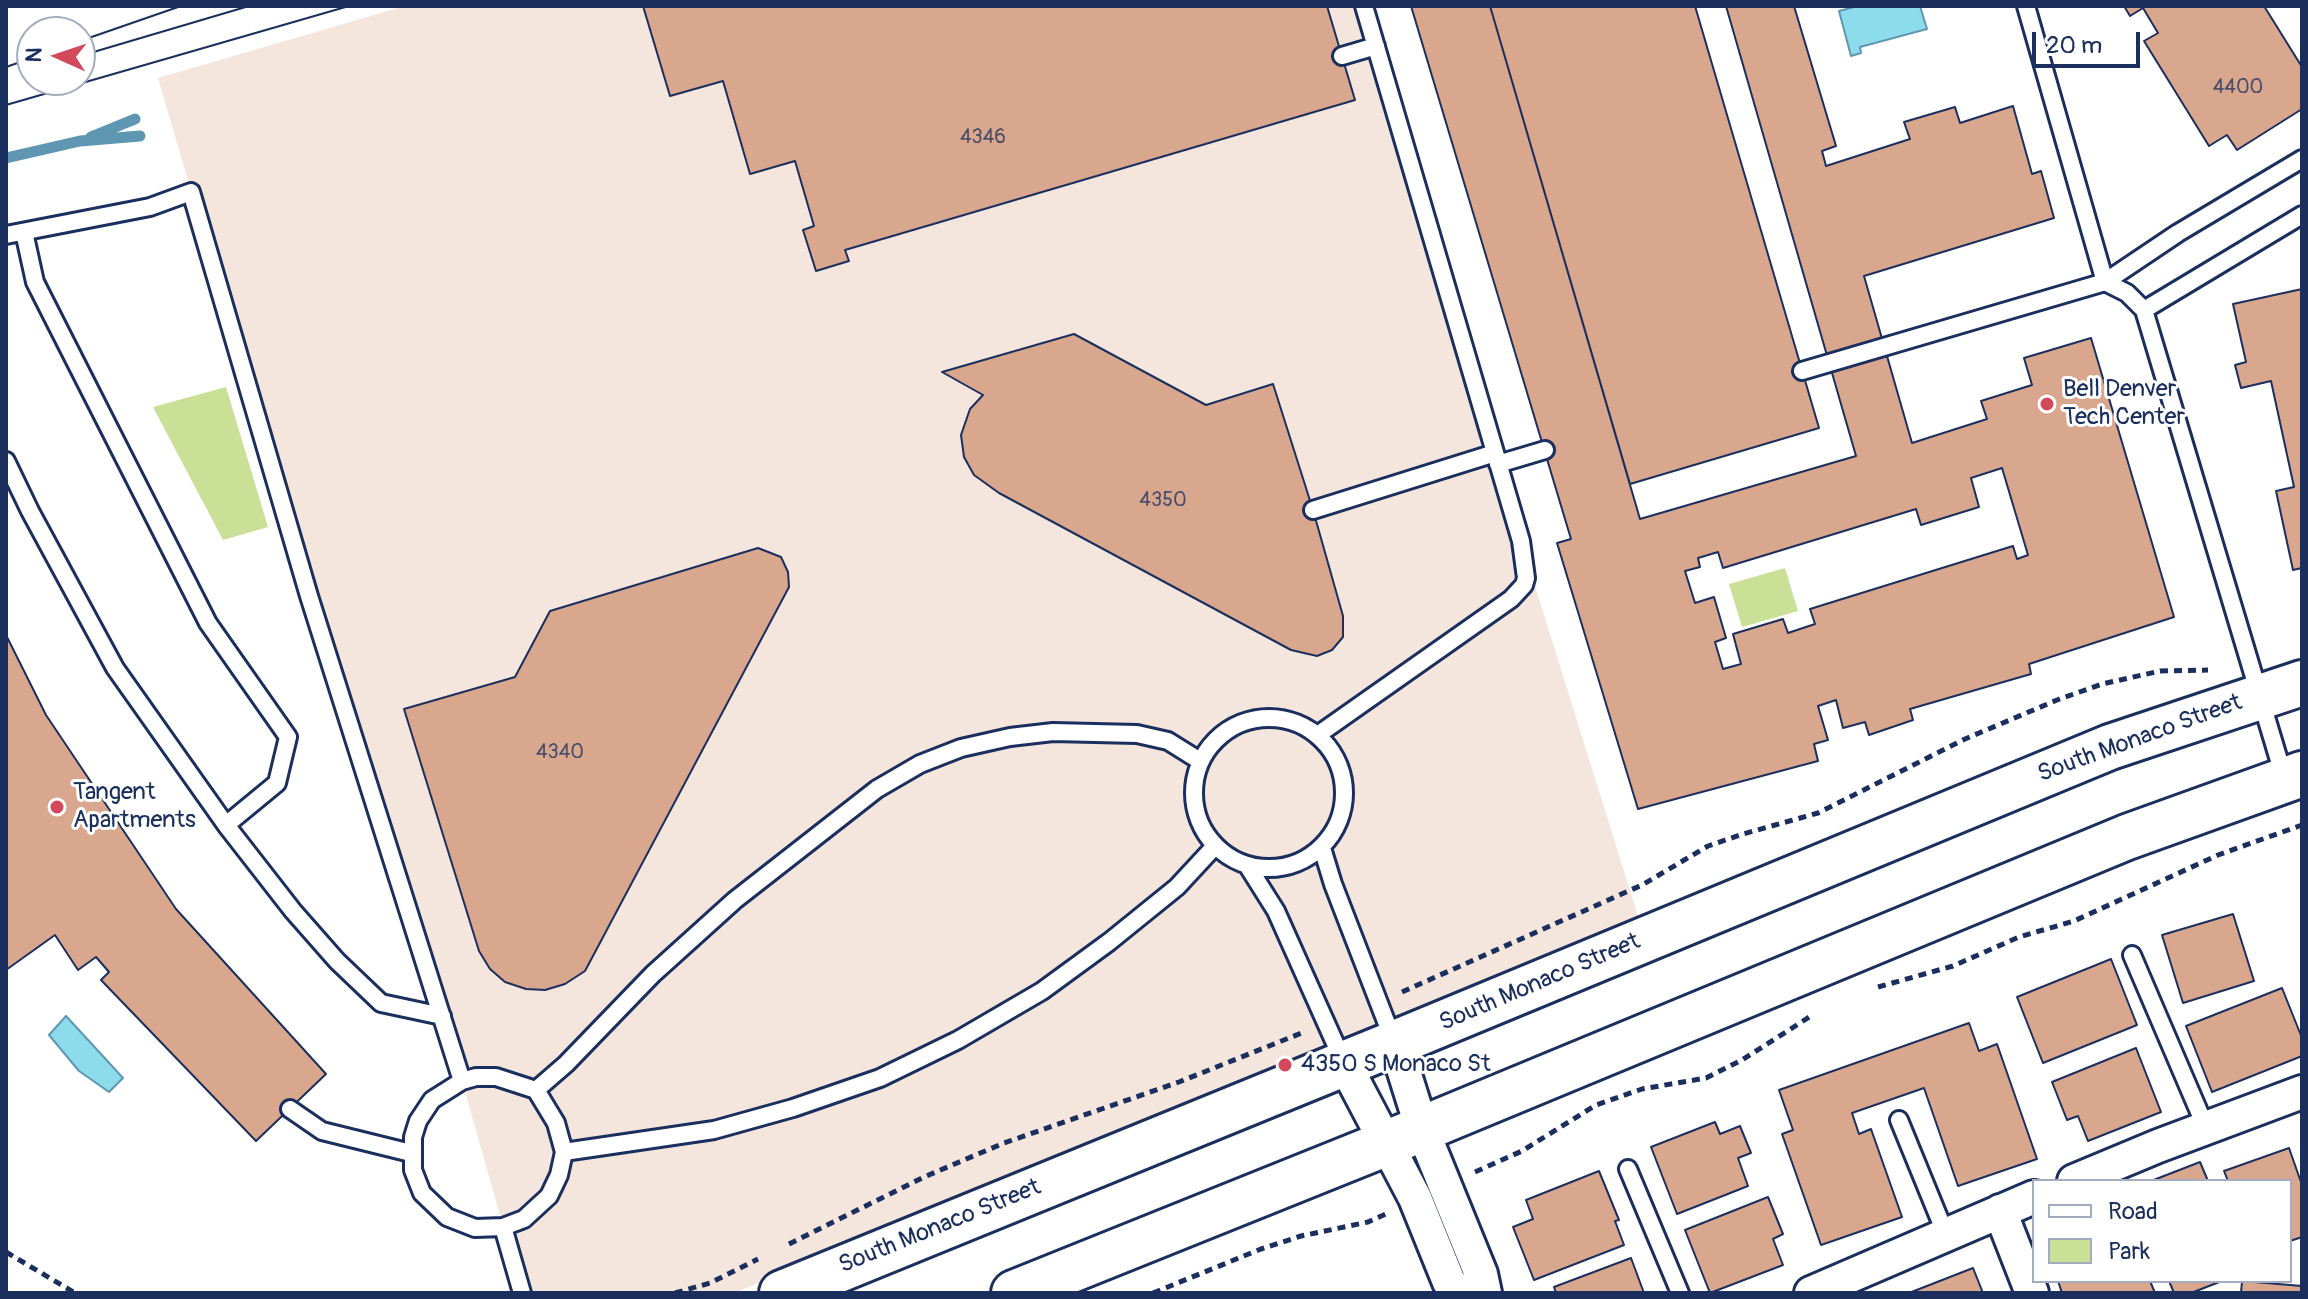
<!DOCTYPE html>
<html>
<head>
<meta charset="utf-8">
<style>
	body { margin:0 }
	#map { position:relative; width:2308px; height:1299px; overflow:hidden; background:#fff; font-family:Pangolin,sans-serif }
	canvas { display:block }
	.frame { position:absolute; inset:0; border:8px solid #1b2f5e; pointer-events:none }
	.legend { position:absolute; left:2032px; top:1179px; width:260px; height:104px; box-sizing:border-box; background:#fff; border:2px solid #a4acbf; margin:0; padding:10px 14px; list-style:none; font-size:24px; color:#1b2f5e }
	.legend li { display:flex; align-items:center; gap:16px; height:40px }
	.legend b { width:40px; border:2px solid #a4acbf }
	.north { position:absolute; left:16px; top:16px; width:80px; height:80px; box-sizing:border-box; background:#fff; border:2px solid #a4acbf; border-radius:50%; rotate:273deg; font-size:22px; font-weight:700; line-height:32px; text-align:center; color:#1b2f5e }
	.north::after { content:''; display:block; margin:auto; width:28px; height:36px; background:#d1495b; clip-path:polygon(50% 0,100% 100%,50% 72%,0 100%) }
	.scale { position:absolute; left:2032px; top:32px; width:108px; height:36px; box-sizing:border-box; border:4px solid #1b2f5e; border-top:0; padding-left:10px; font-size:24px; line-height:28px; white-space:nowrap; color:#1b2f5e; -webkit-text-stroke:6px #fff; paint-order:stroke }
</style>
</head>
<body>
<div id="map">
<canvas width="2308" height="1299"></canvas>
<div class="frame"></div>
<ul class="legend">
<li><b style="height:10px;background:#fff"></b>Road</li>
<li><b style="height:22px;background:#cae096"></b>Park</li>
</ul>
<div class="north">N</div>
<div class="scale">20 m</div>
</div>
<script>
const context = document.querySelector('canvas').getContext('2d');
context.lineJoin = 'round';
function fillPath(path, color) { context.fillStyle = color; context.fill(path, 'evenodd'); }
const shape = rows => new Path2D(rows.map(r => 'M' + r).join(''));
function strokePath(path, color, width, dash) { context.strokeStyle = color; context.lineWidth = width; context.lineCap = dash ? 'butt' : 'round'; context.setLineDash(dash || []); context.stroke(path); }
function drawText(font, color, halo, rows, align = 'center') {
  context.font = font + ' Pangolin,sans-serif'; context.lineWidth = 6; context.setLineDash([]); context.textBaseline = 'middle'; context.strokeStyle = halo; context.fillStyle = color; for (const [text, x, y, turn = 0] of rows) {
    context.save(); context.translate(x, y); context.rotate((+turn || 0) * Math.PI / 180); context.textAlign = isNaN(turn) ? turn : align; if (halo) context.strokeText(text, 0, 0); context.fillText(text, 0, 0); context.restore();
  }
}
const built = shape([
	[405,6,1364,6,1521,541,1638,916,1419,1006,1195,1104,734,1293,522,1293,462,1081,219,287,158,78]
]);
const green = shape([
	[226,387,268,527,223,540,153,407],
	[1785,568,1798,611,1742,627,1729,584]
]);
const water = shape([
	[1858,6,1920,6,1927,29,1860,47,1861,53,1851,56,1839,11,1858,6],
	[66,1016,123,1078,109,1092,79,1071,49,1035,66,1016]
]);
const stream = shape([
	[91,137,135,119],
	[6,158,80,141,140,136]
]);
const building = shape([
	[643,6,1327,6,1355,100,845,250,849,261,816,271,803,230,814,226,795,161,750,174,723,81,670,96,643,6],
	[1411,6,1490,6,1640,519,1856,456,1726,6,1794,6,1836,146,1822,151,1826,166,1910,139,1904,122,1955,107,1960,123,2013,106,2032,174,2041,171,2054,218,1864,276,1912,443,1987,419,1981,401,2032,385,2024,358,2091,338,2174,617,2029,664,2031,674,1910,709,1913,720,1869,735,1865,722,1843,728,1836,700,1818,706,1828,740,1814,744,1818,761,1638,809,1557,543,1571,539,1411,6],
	[2002,468,2028,555,2017,559,2013,546,1810,609,1815,624,1788,633,1783,619,1733,634,1741,664,1723,669,1715,642,1726,638,1714,597,1695,603,1685,571,1700,567,1698,558,1718,552,1723,568,1916,509,1921,525,1979,507,1971,478,2002,468],
	[1490,6,1695,6,1819,428,1630,484,1490,6],
	[2124,6,2264,6,2302,67,2302,109,2237,150,2227,135,2209,146,2144,41,2158,33,2143,8,2130,16,2124,6],
	[2302,289,2302,568,2293,570,2276,491,2294,487,2271,381,2241,388,2235,365,2246,362,2233,304,2302,289],
	[1074,334,1206,405,1273,384,1313,510,1343,616,1343,637,1332,650,1317,656,1291,650,999,493,974,475,964,457,961,435,970,409,983,395,942,372,1074,334],
	[758,548,781,557,788,572,789,587,585,971,565,984,545,990,526,989,505,982,490,969,479,951,404,709,515,677,550,611,758,548],
	[6,635,46,715,176,909,326,1074,256,1141,101,980,109,972,96,957,78,970,55,935,6,970,6,635],
	[2233,914,2254,981,2183,1003,2162,935,2233,914],
	[2111,959,2137,1025,2043,1063,2017,997,2111,959],
	[2282,988,2302,1038,2302,1056,2212,1092,2186,1026,2282,988],
	[1969,1023,1979,1051,1997,1044,2037,1159,1958,1186,1924,1088,1852,1113,1859,1134,1871,1129,1902,1217,1821,1245,1782,1134,1793,1130,1779,1090,1969,1023],
	[2136,1048,2161,1112,2088,1141,2078,1116,2067,1120,2052,1082,2136,1048],
	[1715,1122,1720,1134,1740,1126,1751,1153,1738,1158,1748,1186,1677,1214,1651,1147,1715,1122],
	[2289,1148,2302,1185,2302,1237,2290,1241,2290,1181,2228,1181,2224,1171,2289,1148],
	[2200,1162,2208,1181,2151,1181,2200,1162],
	[1599,1171,1619,1220,1615,1221,1624,1245,1534,1280,1513,1227,1533,1219,1526,1200,1599,1171],
	[1768,1197,1783,1234,1773,1239,1783,1265,1710,1293,1685,1230,1768,1197],
	[1631,1258,1644,1293,1556,1293,1554,1287,1631,1258],
	[1973,1268,1983,1293,1909,1293,1973,1268],
	[2058,1281,2150,1281,2155,1293,2062,1293,2058,1281],
	[2169,1281,2222,1281,2191,1293,2174,1293,2169,1281],
	[2242,1281,2302,1286,2302,1293,2241,1293,2242,1281]
]);
const path = shape([
	[1878,987,1953,966,2019,937,2074,921,2218,855,2302,825],
	[1402,992,1642,885,1708,846,1743,834,1818,813,1965,739,2057,700,2102,684,2160,671,2208,670],
	[1475,1172,1522,1151,1596,1105,1642,1089,1706,1078,1742,1060,1814,1014],
	[789,1244,924,1177,1004,1143,1179,1082,1304,1032],
	[6,1252,75,1293],
	[675,1293,710,1283,758,1259],
	[1153,1293,1261,1249,1301,1236,1368,1222,1386,1214]
]);
const lane = shape([
	[2026,6,2105,282],
	[1342,56,1376,46],
	[6,235,150,207,191,192,309,596,462,1081],
	[2105,282,2127,293,2144,310,2284,777],
	[2144,310,2302,215],
	[1802,371,2105,282,2178,233,2302,159],
	[6,461,30,511,115,668,226,825,277,783,288,737,208,623,35,282,24,232],
	[1498,464,1545,450],
	[1313,510,1495,453],
	'1194 793a75 75 0 1 1 150 0a75 75 0 1 1-150 0Z',
	[1319,734,1511,599,1524,585,1526,578,1521,541,1364,6],
	[226,825,293,911,337,961,381,1003,442,1016],
	[1322,848,1333,884,1394,1042],
	[1247,865,1276,911,1343,1061],
	[2132,955,2206,1128],
	[476,1077,496,1077,536,1090,556,1123,564,1152,559,1175,549,1196,524,1219,503,1227,475,1228,447,1217,422,1193,413,1170,413,1137,418,1121,432,1100,462,1081,476,1077],
	[536,1090,566,1064,653,974,735,900,877,789,920,764,961,748,1010,737,1053,732,1137,734,1168,741,1200,761],
	[290,1109,322,1131,411,1153],
	[1899,1120,1946,1235],
	[564,1152,714,1130,793,1108,880,1078,958,1040,1042,991,1109,942,1177,887,1215,846],
	[1628,1169,1680,1293],
	[503,1227,522,1293]
]);
const street = shape([
	[1395,1043,1422,1129,1481,1274,1485,1293],
	[1344,1063,1415,1198,1449,1282,1459,1293],
	[2074,1181,2158,1146,2302,1092],
	[2000,1211,2032,1293],
	[1811,1293,2034,1197]
]);
const secondary = shape([
	[782,1293,1395,1043,2110,747,2302,683],
	[1014,1293,1422,1129,2127,837,2302,774]
]);
const tram = shape([
	[80,41,181,6],
	[80,56,249,6],
	[6,67,32,58],
	[6,105,349,6]
]);
const markers = [
	[2047,404,8,"#d1495b"],
	[57,807,8,"#d1495b"],
	[1285,1065,8,"#d1495b"]
];
const numberNames = [
	["4400",2238,88],
	["4346",983,138],
	["4350",1163,501],
	["4340",560,753]
];
const poiNames = [
	["Bell Denver",2063,390],
	["Tech Center",2063,418],
	["Tangent",73,793],
	["Apartments",73,821],
	["4350 S Monaco St",1301,1065]
];
const streetNames = [
	["South Monaco Street",2140,739,-20],
	["South Monaco Street",1540,983,-23],
	["South Monaco Street",940,1227,-22]
];
fillPath(built, '#f4e5dd');
fillPath(green, '#cae096');
fillPath(water, '#8ddceb');
strokePath(water, '#5f97b3', 2);
strokePath(stream, '#5f97b3', 11);
fillPath(building, '#d9a78d');
strokePath(building, '#1b2f5e', 2);
strokePath(lane, '#1b2f5e', 22);
strokePath(street, '#1b2f5e', 38);
strokePath(secondary, '#1b2f5e', 50);
strokePath(path, '#1b2f5e', 5, [8, 6]);
strokePath(lane, '#fff', 16);
strokePath(street, '#fff', 32);
strokePath(secondary, '#fff', 44);
strokePath(tram, '#1b2f5e', 2);
for (const [x, y, r, color] of markers) { const dot = new Path2D(); dot.arc(x, y, r, 0, 2 * Math.PI); context.fillStyle = color; context.fill(dot); strokePath(dot, '#fff', 3); }
drawText('20px', '#4a4d6a', null, numberNames);
drawText('24px', '#1b2f5e', '#fff', poiNames, 'left');
drawText('24px', '#1b2f5e', '#fff', streetNames);
</script>
</body>
</html>
